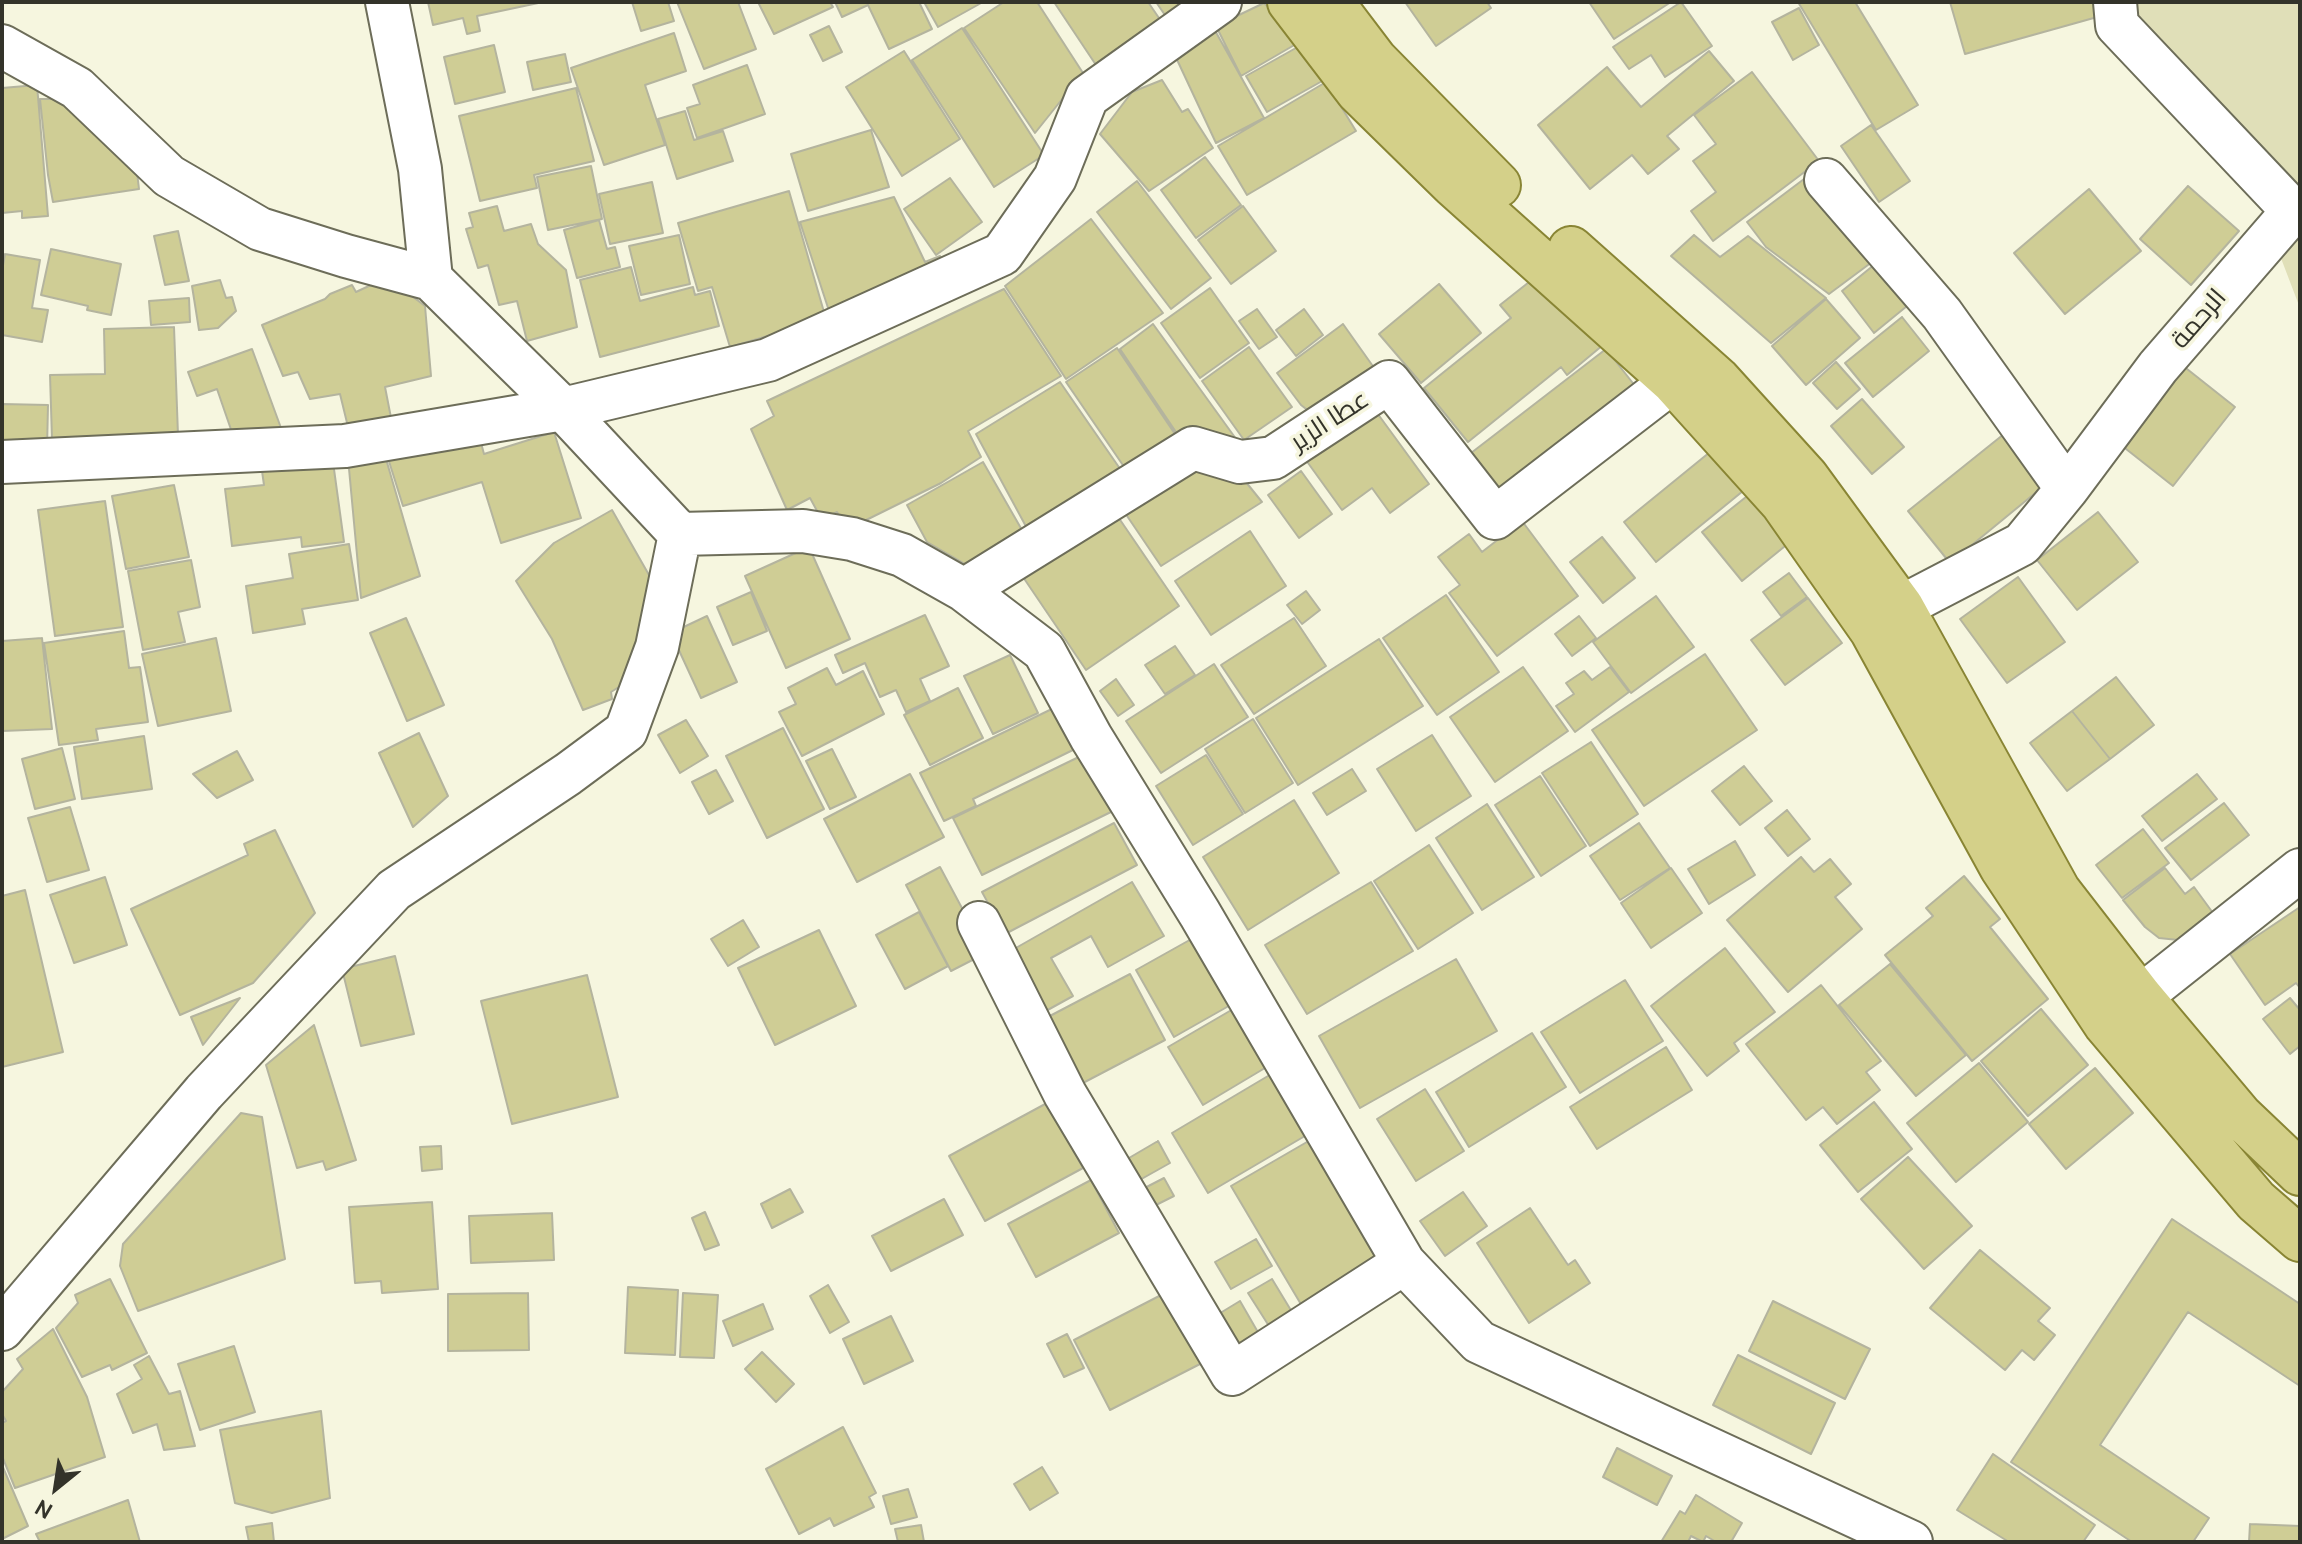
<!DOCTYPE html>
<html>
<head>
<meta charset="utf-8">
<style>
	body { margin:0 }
	#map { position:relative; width:2302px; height:1544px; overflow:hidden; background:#f6f6df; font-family:Cabin,sans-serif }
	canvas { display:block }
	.frame { position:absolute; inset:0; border:4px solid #33332a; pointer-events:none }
	.north { position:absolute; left:16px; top:1448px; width:80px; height:80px; -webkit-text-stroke:6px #f6f6df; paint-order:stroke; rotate:210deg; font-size:22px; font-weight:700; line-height:32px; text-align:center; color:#33332a }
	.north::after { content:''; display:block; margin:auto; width:28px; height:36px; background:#33332a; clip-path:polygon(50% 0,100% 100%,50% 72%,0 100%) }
</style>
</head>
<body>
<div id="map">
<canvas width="2302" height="1544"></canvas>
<div class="frame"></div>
<div class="north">N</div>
</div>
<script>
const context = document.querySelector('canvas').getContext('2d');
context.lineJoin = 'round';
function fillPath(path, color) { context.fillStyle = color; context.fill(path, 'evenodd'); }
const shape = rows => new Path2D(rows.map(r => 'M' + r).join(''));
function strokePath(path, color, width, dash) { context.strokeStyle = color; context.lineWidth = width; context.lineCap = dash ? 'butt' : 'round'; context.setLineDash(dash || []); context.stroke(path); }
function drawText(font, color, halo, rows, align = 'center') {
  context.font = font + ' Cabin,Cairo,sans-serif'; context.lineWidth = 7; context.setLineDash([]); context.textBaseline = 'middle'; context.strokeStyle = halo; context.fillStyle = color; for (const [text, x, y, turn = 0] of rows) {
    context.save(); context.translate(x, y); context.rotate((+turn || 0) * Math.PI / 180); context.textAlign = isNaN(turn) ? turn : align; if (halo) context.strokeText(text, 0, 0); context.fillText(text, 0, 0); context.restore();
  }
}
const green = shape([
	[2123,2,2300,2,2300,189],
	[2300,224,2300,308,2279,253]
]);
const building = shape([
	[428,2,543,2,477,16,480,31,467,34,463,18,433,25,428,2],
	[632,2,668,2,674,21,641,31,632,2],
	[677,2,738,2,756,49,704,69,677,2],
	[758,2,830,2,833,7,774,34,758,2],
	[835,2,919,2,932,29,889,49,868,5,842,17,835,2],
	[924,2,983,2,938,27,924,2],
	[1004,2,1037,2,1083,73,1035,133,964,28,1004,2],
	[1054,2,1148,2,1161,21,1096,65,1054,2],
	[1156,2,1190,2,1167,18,1156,2],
	[1405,2,1487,2,1491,8,1436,46,1405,2],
	[1589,2,1671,2,1614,39,1589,2],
	[1681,2,1712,46,1665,77,1651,55,1629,69,1613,47,1681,2],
	[1798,2,1855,2,1918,105,1876,130,1798,2],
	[1950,2,2105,2,2108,14,1965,54,1950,2],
	[1264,3,1303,40,1241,76,1216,26,1264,3],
	[1799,8,1819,45,1793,60,1772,22,1799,8],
	[829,26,842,52,823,61,810,35,829,26],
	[1213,27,1264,118,1216,143,1172,49,1213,27],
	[962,28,1044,155,994,187,912,60,962,28],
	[674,33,686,71,645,85,665,145,604,165,571,68,674,33],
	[1303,44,1324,80,1267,112,1246,76,1303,44],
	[494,45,505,92,455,104,444,57,494,45],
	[904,51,960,139,902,176,846,87,904,51],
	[1709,51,1734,81,1667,136,1679,149,1648,174,1632,155,1590,189,1538,125,1607,67,1641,107,1709,51],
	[565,54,571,82,533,90,527,62,565,54],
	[747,65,765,114,697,138,687,108,700,104,693,85,747,65],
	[1752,72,1819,161,1713,241,1691,211,1716,192,1693,161,1716,144,1694,115,1752,72],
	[1162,80,1182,112,1188,109,1213,148,1149,191,1100,134,1132,92,1162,80],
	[1326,82,1356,131,1247,195,1218,146,1326,82],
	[37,85,48,216,22,218,22,211,2,213,2,88,37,85],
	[576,88,594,161,534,175,537,188,480,201,459,116,576,88],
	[40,99,62,99,135,156,139,189,53,202,48,175,40,99],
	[685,111,694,140,723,131,733,161,677,179,658,119,685,111],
	[1871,125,1910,181,1879,202,1841,146,1871,125],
	[871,130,889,187,808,211,791,154,871,130],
	[1205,157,1241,205,1196,238,1161,190,1205,157],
	[591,166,602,219,548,230,537,177,591,166],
	[1812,173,1876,259,1829,294,1766,247,1747,222,1812,173],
	[950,178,982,222,936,255,904,209,950,178],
	[1137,181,1211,278,1171,309,1097,212,1137,181],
	[652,182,663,233,610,244,599,194,652,182],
	[2188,186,2239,231,2191,285,2140,239,2188,186],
	[2089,189,2141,251,2065,314,2014,253,2089,189],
	[789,191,826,319,730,347,712,287,698,291,678,223,789,191],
	[894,197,925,262,940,256,946,268,831,317,800,222,894,197],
	[497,206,504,231,531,224,538,244,566,270,577,327,527,341,517,301,499,305,488,265,478,268,466,229,473,227,469,213,497,206],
	[1243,206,1276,251,1231,284,1198,240,1243,206],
	[1091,219,1163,313,1066,379,1005,286,1091,219],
	[599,220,607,249,615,247,620,267,577,278,564,230,599,220],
	[178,231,189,281,165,285,154,236,178,231],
	[679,235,690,284,641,295,629,246,679,235],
	[1694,235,1720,257,1748,236,1826,298,1771,343,1671,256,1694,235],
	[51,249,121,264,111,315,87,310,88,306,41,295,51,249],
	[5,254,40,260,32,308,48,310,42,342,2,335,2,271,5,254],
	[1885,256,1918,297,1874,333,1842,291,1885,256],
	[631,267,640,301,693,287,695,295,710,291,719,326,600,357,580,280,631,267],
	[1543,271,1603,345,1567,375,1561,367,1468,442,1424,388,1511,318,1500,305,1543,271],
	[220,280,226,298,232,297,236,311,218,328,199,330,192,286,220,280],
	[388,284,404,290,425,306,431,376,385,387,393,428,350,435,340,394,310,399,298,372,283,376,262,325,325,299,330,294,352,285,356,292,371,285,388,284],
	[1439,284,1481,333,1421,383,1379,334,1439,284],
	[1210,288,1249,343,1200,378,1161,323,1210,288],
	[1004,289,1061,376,968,431,981,457,941,483,848,529,837,512,822,520,810,498,787,510,751,429,774,416,767,401,1004,289],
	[189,298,190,322,151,325,149,301,189,298],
	[1826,299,1860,338,1806,385,1772,346,1826,299],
	[1257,309,1277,337,1259,349,1239,321,1257,309],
	[1304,309,1323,335,1296,356,1276,330,1304,309],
	[1902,317,1929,351,1873,397,1845,363,1902,317],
	[1153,324,1239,443,1182,441,1120,349,1153,324],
	[1343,324,1382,379,1310,412,1301,405,1277,373,1343,324],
	[174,327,178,435,52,439,50,375,105,374,104,329,174,327],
	[1249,347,1292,407,1244,440,1202,381,1249,347],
	[1117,348,1179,440,1129,474,1066,382,1117,348],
	[252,349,281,428,236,444,217,389,197,396,188,372,252,349],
	[1606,349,1643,396,1498,506,1462,460,1606,349],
	[1836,362,1860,389,1837,409,1813,383,1836,362],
	[2182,365,2235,407,2173,486,2121,445,2182,365],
	[1060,382,1125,476,1029,532,976,434,1060,382],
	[1862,399,1904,447,1872,474,1831,426,1862,399],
	[2,404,48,405,47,449,2,447,2,404],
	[1372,406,1429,484,1390,513,1372,488,1342,510,1303,456,1372,406],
	[477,428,484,454,554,432,581,518,501,543,482,482,403,506,387,455,477,428],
	[2004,434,2045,485,1950,563,1908,511,2004,434],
	[384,452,420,576,361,598,348,458,384,452],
	[1710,452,1743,491,1656,562,1624,522,1710,452],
	[1209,456,1241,476,1262,502,1161,566,1123,510,1209,456],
	[333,462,344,542,302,547,301,537,232,546,225,489,264,485,262,471,333,462],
	[983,462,1026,537,972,568,927,542,907,505,983,462],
	[1301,471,1332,514,1299,538,1268,495,1301,471],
	[174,485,189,557,126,569,112,496,174,485],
	[1756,489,1795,538,1742,581,1702,532,1756,489],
	[105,501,123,627,55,636,38,510,105,501],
	[612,510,653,582,644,657,630,680,611,692,612,699,583,710,552,639,516,581,554,543,612,510],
	[1114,511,1179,606,1086,670,1021,574,1114,511],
	[2098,512,2138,562,2077,610,2037,560,2098,512],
	[1522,521,1578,596,1497,656,1449,593,1460,585,1438,557,1469,534,1482,552,1522,521],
	[1250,531,1286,586,1211,635,1175,581,1250,531],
	[1602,537,1635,578,1603,603,1570,562,1602,537],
	[349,544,358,600,302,609,305,624,253,633,246,586,293,578,289,554,349,544],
	[809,547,850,639,786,668,745,576,809,547],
	[191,560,200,607,178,612,185,642,143,650,128,571,191,560],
	[1789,573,1807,597,1781,616,1763,592,1789,573],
	[2018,577,2065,642,2007,683,1960,619,2018,577],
	[1306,591,1320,610,1302,624,1287,605,1306,591],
	[751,592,767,631,733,645,717,607,751,592],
	[1446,595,1499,672,1437,715,1383,638,1446,595],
	[1656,596,1694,647,1631,693,1593,642,1656,596],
	[1808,598,1842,643,1785,685,1751,640,1808,598],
	[925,615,949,666,920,679,930,701,906,712,896,690,880,697,865,663,843,673,835,655,925,615],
	[707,616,737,682,701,698,671,633,707,616],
	[1579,616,1596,638,1572,656,1555,634,1579,616],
	[406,618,444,705,407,721,370,633,406,618],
	[1294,618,1326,666,1254,714,1221,665,1294,618],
	[124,631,129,668,140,667,148,722,96,729,98,740,59,745,44,643,124,631],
	[42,638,52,729,2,731,2,641,42,638],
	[216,638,231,711,158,726,142,654,216,638],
	[1379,639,1423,706,1298,785,1256,718,1379,639],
	[1175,646,1195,675,1165,694,1145,665,1175,646],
	[1705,654,1757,730,1644,806,1592,730,1705,654],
	[1010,655,1038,713,993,734,964,676,1010,655],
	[1214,664,1248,717,1161,773,1126,721,1214,664],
	[1523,667,1568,731,1495,782,1450,717,1523,667],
	[1610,667,1629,692,1575,732,1556,706,1574,694,1566,683,1584,671,1592,680,1610,667],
	[827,668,836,685,863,671,884,714,802,756,779,712,796,704,788,688,827,668],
	[2116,677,2154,725,2110,759,2072,711,2116,677],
	[1116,679,1134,705,1118,716,1100,691,1116,679],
	[958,688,983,738,930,765,904,715,958,688],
	[1058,706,1079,747,973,799,976,806,944,821,920,773,1058,706],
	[2072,711,2110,759,2067,791,2030,743,2072,711],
	[1253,719,1293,783,1245,813,1205,749,1253,719],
	[686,720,708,756,680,773,658,735,686,720],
	[783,728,824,809,767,838,726,756,783,728],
	[419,733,448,796,413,827,379,753,419,733],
	[1432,735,1471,796,1416,831,1377,769,1432,735],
	[144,736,152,789,82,799,74,747,144,736],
	[1591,742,1638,814,1590,846,1542,773,1591,742],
	[62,748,75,799,35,809,22,759,62,748],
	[832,749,856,797,830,809,806,761,832,749],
	[237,751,253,780,217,798,193,774,237,751],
	[1087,753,1115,810,982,875,953,818,1087,753],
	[1206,755,1243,814,1193,845,1156,786,1206,755],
	[1744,766,1772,801,1740,825,1712,791,1744,766],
	[1352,769,1366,791,1327,815,1313,793,1352,769],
	[716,770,733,801,709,814,692,782,716,770],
	[910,774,944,837,857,882,824,819,910,774],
	[2197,774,2217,799,2162,841,2142,816,2197,774],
	[1540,776,1586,846,1541,876,1495,805,1540,776],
	[1294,800,1339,873,1248,930,1203,857,1294,800],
	[2224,803,2249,835,2191,880,2165,848,2224,803],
	[1487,804,1534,877,1482,910,1436,838,1487,804],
	[70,807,89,870,47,882,28,818,70,807],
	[1787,810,1810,839,1788,856,1765,828,1787,810],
	[1114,823,1137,865,1005,934,982,892,1114,823],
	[1639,823,1670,868,1620,900,1590,856,1639,823],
	[2143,829,2169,863,2122,898,2096,865,2143,829],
	[275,830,315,913,253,983,180,1015,131,909,248,855,244,844,275,830],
	[1735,841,1755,875,1709,904,1688,869,1735,841],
	[1429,845,1473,913,1418,949,1374,881,1429,845],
	[1801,857,1814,872,1830,859,1851,884,1835,897,1862,929,1788,992,1727,920,1801,857],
	[940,867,986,953,951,971,906,885,940,867],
	[1671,868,1702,913,1651,948,1621,903,1671,868],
	[2165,868,2185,894,2194,887,2213,913,2178,940,2159,938,2145,927,2123,900,2165,868],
	[1964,876,2000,919,1990,927,2048,999,1972,1061,1885,955,1933,916,1926,908,1964,876],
	[105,877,127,945,74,963,50,895,105,877],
	[1132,882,1164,936,1108,967,1091,936,1051,958,1073,996,1035,1017,1000,957,1132,882],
	[1371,882,1413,951,1307,1014,1265,945,1371,882],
	[25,890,63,1052,2,1067,2,896,25,890],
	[2300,907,2300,988,2296,983,2265,1005,2230,954,2300,907],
	[919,912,948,966,905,989,876,935,919,912],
	[743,920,759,947,728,966,711,939,743,920],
	[819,930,856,1006,775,1045,738,968,819,930],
	[1195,937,1234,1003,1174,1037,1136,970,1195,937],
	[1725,948,1775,1012,1734,1043,1739,1051,1707,1076,1651,1006,1725,948],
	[395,956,414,1034,361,1046,342,969,395,956],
	[1456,959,1497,1031,1360,1108,1319,1036,1456,959],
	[1890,964,1966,1055,1916,1096,1839,1005,1890,964],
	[1130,974,1165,1040,1081,1084,1046,1018,1130,974],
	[587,975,618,1097,512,1124,481,1001,587,975],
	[1625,980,1663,1041,1580,1093,1541,1032,1625,980],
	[1821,985,1881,1061,1866,1072,1880,1090,1837,1124,1823,1107,1806,1120,1746,1044,1821,985],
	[240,998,203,1045,191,1017,240,998],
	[2290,998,2300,1010,2300,1046,2290,1054,2263,1019,2290,998],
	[1240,1005,1275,1062,1203,1105,1168,1047,1240,1005],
	[2041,1009,2088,1065,2028,1116,1981,1061,2041,1009],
	[314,1025,356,1160,326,1170,323,1161,297,1168,266,1065,314,1025],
	[1532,1033,1566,1087,1469,1147,1436,1092,1532,1033],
	[1666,1047,1692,1090,1597,1149,1570,1107,1666,1047],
	[1979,1063,2028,1122,1956,1182,1907,1123,1979,1063],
	[2095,1068,2133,1113,2066,1169,2029,1124,2095,1068],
	[1273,1073,1310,1133,1208,1193,1172,1133,1273,1073],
	[1425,1089,1464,1151,1416,1181,1377,1119,1425,1089],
	[1874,1102,1912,1149,1858,1192,1820,1145,1874,1102],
	[1047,1103,1081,1146,1073,1150,1083,1168,985,1221,949,1156,1047,1103],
	[241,1113,262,1117,285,1259,138,1311,120,1266,123,1244,241,1113],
	[1319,1135,1390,1255,1302,1306,1231,1186,1319,1135],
	[1158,1141,1170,1163,1129,1186,1117,1165,1158,1141],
	[441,1146,442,1169,422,1171,420,1147,441,1146],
	[1908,1157,1972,1226,1924,1269,1861,1199,1908,1157],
	[1164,1178,1174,1196,1142,1212,1133,1194,1164,1178],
	[1091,1180,1119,1233,1036,1277,1008,1224,1091,1180],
	[790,1189,803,1212,772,1228,761,1204,790,1189],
	[1463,1192,1487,1226,1445,1256,1420,1221,1463,1192],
	[944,1199,963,1235,891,1271,872,1236,944,1199],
	[432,1202,438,1289,382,1293,381,1281,355,1283,349,1207,432,1202],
	[1530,1208,1568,1265,1575,1260,1590,1283,1529,1323,1477,1243,1530,1208],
	[705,1212,719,1245,705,1250,692,1218,705,1212],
	[552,1213,554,1260,471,1263,469,1216,552,1213],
	[2172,1219,2300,1304,2300,1386,2188,1312,2100,1445,2209,1518,2193,1542,2132,1542,2011,1462,2172,1219],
	[1256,1239,1272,1266,1231,1289,1215,1262,1256,1239],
	[1980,1250,2050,1308,2038,1321,2055,1335,2034,1360,2022,1350,2005,1370,1930,1308,1980,1250],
	[110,1279,147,1353,112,1370,110,1365,82,1377,56,1328,78,1303,75,1295,110,1279],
	[1272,1279,1292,1312,1269,1326,1248,1293,1272,1279],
	[828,1285,849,1322,830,1333,810,1296,828,1285],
	[628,1287,678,1290,675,1355,625,1353,628,1287],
	[528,1293,529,1350,448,1351,448,1294,528,1293],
	[683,1293,718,1295,714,1358,680,1357,683,1293],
	[1165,1293,1202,1363,1110,1410,1074,1340,1165,1293],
	[1240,1301,1259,1334,1236,1348,1217,1315,1240,1301],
	[1773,1301,1870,1349,1845,1399,1749,1351,1773,1301],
	[763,1304,773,1329,733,1346,723,1321,763,1304],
	[891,1316,913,1361,864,1384,843,1339,891,1316],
	[53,1329,87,1397,105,1457,15,1488,2,1456,2,1423,6,1421,2,1414,2,1392,23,1369,17,1359,53,1329],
	[1067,1334,1084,1368,1064,1377,1047,1344,1067,1334],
	[234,1346,255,1412,200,1430,178,1364,234,1346],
	[762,1352,794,1384,776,1402,745,1369,762,1352],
	[1738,1355,1835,1403,1811,1454,1713,1405,1738,1355],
	[149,1356,169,1394,180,1391,195,1446,164,1450,157,1424,133,1433,117,1394,142,1379,134,1365,149,1356],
	[321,1411,330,1498,272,1513,235,1503,220,1430,321,1411],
	[843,1427,876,1493,869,1497,874,1507,834,1526,830,1518,799,1534,766,1469,843,1427],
	[1617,1448,1672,1476,1657,1505,1603,1477,1617,1448],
	[1993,1454,2095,1525,2083,1542,2009,1542,1957,1510,1993,1454],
	[2,1465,28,1526,2,1539,2,1465],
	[1042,1467,1058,1493,1030,1510,1014,1484,1042,1467],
	[908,1489,917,1517,891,1524,883,1496,908,1489],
	[1696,1495,1742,1523,1731,1542,1716,1542,1706,1536,1703,1542,1691,1536,1688,1542,1661,1542,1680,1511,1685,1514,1696,1495],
	[128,1500,140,1542,40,1542,36,1534,128,1500],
	[272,1523,274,1542,249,1542,246,1527,272,1523],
	[2250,1524,2300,1526,2300,1542,2249,1542,2250,1524],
	[921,1525,924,1542,898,1542,895,1529,921,1525]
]);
const minor = shape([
	[387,2,420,169,431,279,563,409,680,534,803,531,852,539,902,555,964,590,1044,651,1091,737,1200,914,1404,1263,1479,1342,1911,1542],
	[2,46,77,88,169,176,260,229,346,256,431,279],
	[1826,180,1942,314,2067,489],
	[2,462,345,446,563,409,768,360,1002,254,1055,178,1087,97,1220,2],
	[964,590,1193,448,1240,462,1273,458,1389,382,1495,518,1673,381],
	[1901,607,2022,544,2067,489,2158,367,2293,211,2117,25,2115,2],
	[979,923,1065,1094,1232,1374,1404,1263],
	[2140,997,2300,870],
	[2,1329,204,1092,394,890,568,774,626,731,657,647,680,534]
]);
const major = shape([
	[1290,2,1358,91,1453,184,1673,381,1783,503,1872,630,2002,867,2106,1024,2256,1201,2300,1239],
	[1331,2,1375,60,1498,185],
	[1571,249,1718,380,1806,477,1901,607,2058,891,2140,997,2240,1116,2300,1173]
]);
const streetNames = [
	["الرحمة",2199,319,-49],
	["عطا الزير",1330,421,-33]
];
fillPath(green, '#e0dfb8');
fillPath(building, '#cfcd95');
strokePath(building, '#b4b49e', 2);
strokePath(minor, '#6d6d59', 46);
strokePath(major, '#898534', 48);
strokePath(minor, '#fff', 42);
strokePath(major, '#d4d089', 44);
drawText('26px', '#33332a', '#f6f6df', streetNames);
</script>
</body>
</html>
